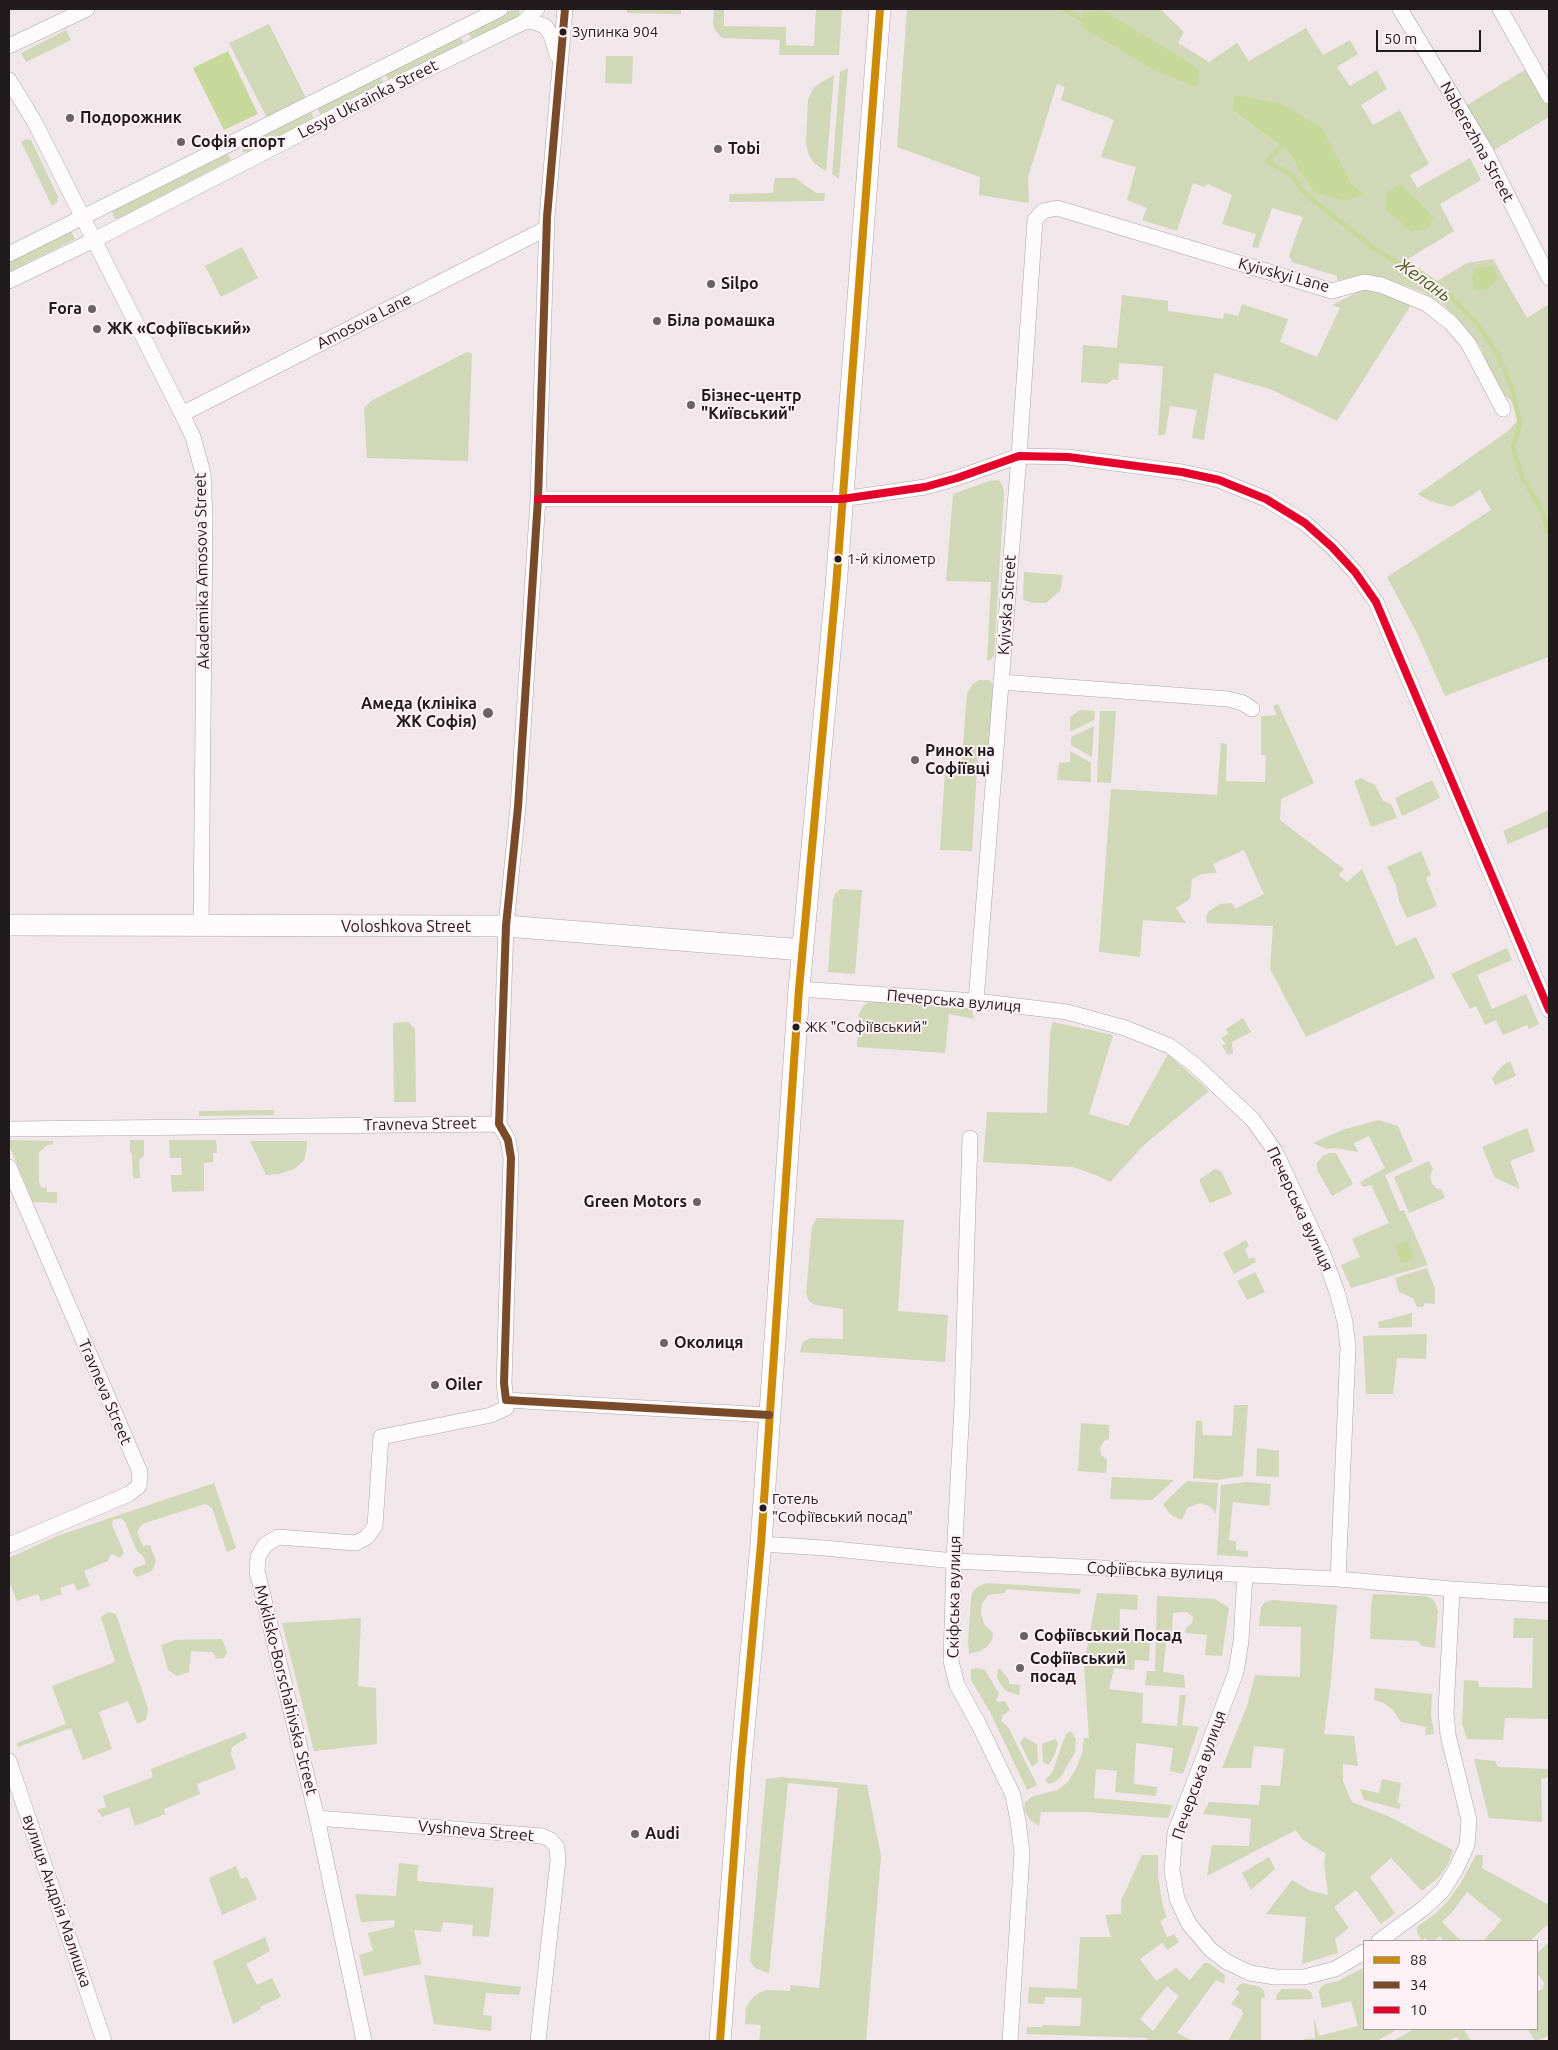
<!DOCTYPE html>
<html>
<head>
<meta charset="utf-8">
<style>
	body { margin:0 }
	#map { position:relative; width:1558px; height:2050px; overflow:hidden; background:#f1e6e9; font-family:Ubuntu,sans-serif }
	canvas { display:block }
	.frame { position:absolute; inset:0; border:10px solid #221b1d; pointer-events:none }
	.legend { position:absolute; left:1363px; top:1940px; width:175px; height:90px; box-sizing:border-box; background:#fdf1f5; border:1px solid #a59b9f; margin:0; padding:6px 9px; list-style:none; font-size:15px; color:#221b1d }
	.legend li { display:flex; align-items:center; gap:10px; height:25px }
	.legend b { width:25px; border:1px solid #a59b9f }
	.scale { position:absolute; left:1376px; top:30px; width:105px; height:22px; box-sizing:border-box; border:2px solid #221b1d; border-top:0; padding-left:6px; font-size:15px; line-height:18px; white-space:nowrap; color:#221b1d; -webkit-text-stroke:4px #fdf1f5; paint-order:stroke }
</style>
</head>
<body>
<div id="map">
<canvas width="1558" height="2050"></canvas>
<div class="frame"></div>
<ul class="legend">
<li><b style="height:6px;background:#cc8a06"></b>88</li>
<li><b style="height:6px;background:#7a4b2a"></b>34</li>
<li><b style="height:6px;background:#e4002b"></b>10</li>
</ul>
<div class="scale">50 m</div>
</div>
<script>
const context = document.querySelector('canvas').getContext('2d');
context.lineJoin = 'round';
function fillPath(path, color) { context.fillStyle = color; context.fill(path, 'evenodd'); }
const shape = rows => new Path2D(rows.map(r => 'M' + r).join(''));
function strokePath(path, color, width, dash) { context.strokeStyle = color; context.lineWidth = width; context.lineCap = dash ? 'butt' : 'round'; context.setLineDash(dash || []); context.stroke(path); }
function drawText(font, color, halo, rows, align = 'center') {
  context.font = font + ' Ubuntu,sans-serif'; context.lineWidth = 4; context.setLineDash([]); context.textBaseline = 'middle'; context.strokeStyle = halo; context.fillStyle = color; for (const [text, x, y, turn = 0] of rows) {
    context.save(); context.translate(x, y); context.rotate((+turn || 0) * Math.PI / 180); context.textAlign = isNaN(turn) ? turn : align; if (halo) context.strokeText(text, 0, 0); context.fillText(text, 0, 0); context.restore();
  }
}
const green = shape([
	[627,9,681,9,681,14,627,13],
	[714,9,724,9,724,26,786,27,786,45,814,46,816,9,842,9,839,55,779,55,780,40,722,38,715,30,713,24],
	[907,9,1160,9,1184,32,1178,43,1209,62,1237,43,1249,61,1306,28,1323,55,1350,40,1358,54,1337,67,1350,86,1377,70,1387,89,1361,105,1373,125,1400,110,1429,164,1410,175,1417,188,1470,158,1481,180,1440,204,1454,231,1403,262,1420,269,1437,281,1467,263,1493,259,1527,318,1549,304,1549,657,1445,696,1417,633,1387,577,1491,510,1480,490,1452,507,1430,501,1418,494,1508,431,1517,421,1516,415,1511,400,1501,394,1480,347,1472,335,1458,319,1442,304,1423,292,1392,281,1371,275,1337,280,1337,276,1292,262,1289,256,1303,217,1272,208,1258,248,1252,247,1256,234,1222,224,1232,195,1208,184,1204,187,1193,183,1177,231,1142,220,1147,208,1127,200,1136,167,1101,157,1114,120,1061,100,1065,87,1057,84,1028,177,1029,203,979,195,980,177,897,147],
	[1234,112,1321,128,1351,183,1364,194,1313,192,1288,151],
	[512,10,519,10,520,15,517,20,473,41,468,32],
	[269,24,306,98,267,118,229,43],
	[66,30,71,40,26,62,21,53],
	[460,36,465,45,390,83,385,74],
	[606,56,633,56,632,84,605,83],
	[1530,67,1549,103,1549,117,1494,150,1467,105],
	[848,68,839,179,832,174,840,72],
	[834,75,826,171,814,163,809,155,806,145,808,99,814,87],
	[380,76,385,85,321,116,317,108],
	[310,110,314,119,247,153,243,152,241,144],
	[26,139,31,140,58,197,57,203,52,206,21,142],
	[226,152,231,160,118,219,114,218,112,210],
	[775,178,795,178,816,193,825,193,824,201,729,202,730,194,773,193],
	[71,231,75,239,9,272,9,262],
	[242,247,258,278,221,297,205,266],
	[1366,288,1411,305,1337,421,1270,389,1214,373,1204,440,1192,438,1197,410,1170,406,1165,435,1158,435,1163,366,1119,363,1118,380,1114,379,1107,384,1081,382,1083,345,1117,348,1122,295,1168,301,1168,311,1223,319,1224,313,1238,316,1242,304,1288,319,1280,342,1317,357,1340,308,1332,305],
	[467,352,472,354,468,461,367,458,364,408,371,401],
	[999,480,1003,487,1004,494,994,656,990,660,987,661,991,582,946,581,953,494,989,481],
	[1024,572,1063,575,1060,591,1046,603,1034,603,1023,600],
	[979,680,989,680,993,684,989,750,978,754,972,851,940,850,945,771,961,772,967,693,973,684],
	[1278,704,1314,783,1281,799,1280,820,1344,869,1339,875,1347,882,1362,869,1396,946,1416,937,1435,978,1306,1037,1270,969,1273,926,1207,923,1206,918,1208,912,1220,904,1232,903,1235,909,1264,894,1244,850,1213,864,1217,873,1202,874,1192,879,1190,899,1176,908,1186,923,1143,920,1140,957,1099,952,1111,789,1217,795,1221,743,1227,744,1226,781,1265,782,1266,755,1261,755,1261,716,1277,715,1273,706],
	[1080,710,1095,711,1094,720,1070,732,1070,717],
	[1100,711,1116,711,1111,783,1097,782],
	[1094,726,1092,757,1071,745,1071,737],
	[1070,751,1091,763,1091,782,1057,780,1059,763,1070,762],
	[1361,778,1375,785,1383,801,1391,804,1397,818,1371,827,1354,781],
	[1432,780,1440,798,1402,816,1395,798],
	[1549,810,1549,829,1548,827,1508,844,1503,831],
	[1421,851,1431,875,1426,878,1437,906,1407,918,1399,901,1396,885,1387,867],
	[840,889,862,890,855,974,828,972,833,900,835,894],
	[1507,948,1512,960,1477,975,1492,1009,1526,994,1539,1024,1529,1029,1527,1025,1503,1035,1496,1020,1485,1025,1476,1006,1470,1009,1451,974],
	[879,1000,967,1006,972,1011,974,1019,949,1014,945,1053,857,1047,859,1014,863,1006,869,1002],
	[1243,1018,1251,1032,1232,1042,1233,1053,1228,1055,1222,1046,1226,1044,1221,1038,1228,1034,1226,1029],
	[408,1022,415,1029,416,1102,394,1102,393,1023],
	[1053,1022,1113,1035,1089,1114,1128,1126,1168,1054,1209,1091,1145,1144,1110,1182,1096,1175,1073,1167,983,1162,987,1112,1047,1113,1050,1032],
	[1510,1061,1516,1076,1495,1085,1492,1078,1503,1065],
	[274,1110,274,1115,199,1116,199,1111],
	[1378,1120,1398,1126,1413,1161,1385,1175,1400,1211,1404,1210,1428,1265,1351,1288,1341,1265,1360,1257,1352,1239,1389,1223,1371,1185,1363,1187,1360,1182,1385,1168,1369,1136,1354,1143,1358,1152,1336,1148,1327,1149,1313,1143,1342,1130],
	[1527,1128,1535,1151,1510,1161,1520,1189,1495,1178,1482,1147],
	[9,1140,53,1141,53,1144,48,1145,39,1152,39,1182,41,1187,47,1188,47,1192,57,1192,57,1203,33,1202,9,1145],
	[130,1140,144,1140,144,1156,139,1160,140,1178,133,1178,132,1154,130,1151],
	[169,1140,216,1140,217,1153,213,1153,213,1162,204,1163,204,1191,172,1192,171,1175,182,1175,181,1158,170,1158],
	[250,1141,307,1141,306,1152,304,1161,294,1169,279,1174,266,1175],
	[1330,1153,1336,1153,1353,1184,1332,1196,1317,1170,1317,1163,1323,1156],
	[1429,1161,1433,1169,1430,1177,1432,1184,1436,1188,1441,1189,1445,1198,1409,1213,1394,1177],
	[1215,1169,1221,1171,1232,1194,1210,1203,1200,1183,1200,1179],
	[817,1218,904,1220,898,1311,948,1315,945,1362,800,1352,803,1342,811,1338,843,1339,843,1309,815,1305,809,1301,806,1293,812,1226],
	[1246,1240,1249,1246,1245,1249,1249,1259,1254,1257,1256,1262,1234,1274,1223,1253],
	[1427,1268,1435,1289,1435,1304,1425,1303,1423,1307,1417,1307,1413,1298,1399,1292,1395,1278],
	[1255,1272,1265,1292,1247,1300,1237,1281],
	[1412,1313,1412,1327,1379,1328,1378,1322],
	[1427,1334,1426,1359,1397,1358,1393,1394,1366,1394,1363,1336],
	[1234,1405,1248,1405,1243,1476,1218,1480,1193,1478,1196,1421,1202,1421,1203,1435,1232,1436],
	[1081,1423,1109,1425,1109,1439,1104,1441,1100,1448,1101,1455,1107,1460,1106,1473,1078,1471],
	[1257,1448,1279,1451,1279,1477,1256,1476],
	[1112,1477,1174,1480,1152,1500,1110,1499],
	[1187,1481,1218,1483,1216,1514,1209,1506,1200,1503,1187,1508,1182,1520,1171,1515,1163,1504],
	[1247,1482,1271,1484,1269,1506,1233,1502,1229,1540,1236,1541,1236,1550,1248,1551,1248,1557,1217,1555,1221,1485],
	[214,1483,236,1548,227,1552,212,1508,205,1504,142,1524,137,1532,143,1546,150,1545,156,1561,152,1571,137,1577,133,1573,134,1568,146,1564,144,1557,137,1551,125,1522,121,1518,113,1520,112,1525,124,1553,120,1558,111,1554,108,1561,84,1571,90,1586,77,1591,74,1583,60,1588,62,1594,41,1601,38,1594,17,1601,9,1581,9,1558,57,1536],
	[987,1583,1081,1589,1080,1594,1006,1589,1005,1593,988,1595,982,1604,981,1614,984,1624,993,1633,992,1640,987,1647,980,1651,969,1654,968,1641,971,1598,973,1591,979,1586],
	[1097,1593,1138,1595,1137,1610,1120,1609,1119,1640,1150,1641,1149,1661,1135,1660,1134,1670,1114,1668,1109,1689,1143,1693,1142,1723,1177,1726,1180,1695,1186,1695,1182,1725,1199,1727,1183,1774,1170,1771,1173,1748,1136,1743,1134,1784,1157,1787,1156,1796,1115,1792,1117,1771,1096,1769,1094,1798,1173,1805,1168,1818,1085,1812,1041,1812,1039,1826,1029,1819,1024,1810,1025,1802,1033,1796,1057,1790,1068,1782,1077,1767,1082,1753,1084,1738,1089,1738,1084,1665],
	[1373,1594,1426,1596,1434,1600,1438,1611,1435,1648,1422,1646,1417,1641,1370,1639,1371,1607],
	[1157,1596,1215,1599,1229,1608,1222,1656,1205,1655,1207,1635,1185,1633,1186,1628,1192,1623,1193,1617,1187,1612,1173,1613,1172,1632,1167,1633,1163,1672,1184,1675,1185,1688,1145,1685,1147,1671,1155,1671],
	[1273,1600,1337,1605,1331,1680,1324,1734,1354,1736,1358,1766,1343,1764,1343,1781,1352,1802,1390,1817,1453,1850,1448,1864,1439,1877,1422,1891,1391,1858,1370,1877,1395,1913,1381,1924,1356,1890,1334,1907,1349,1928,1335,1939,1338,1953,1302,1964,1306,1917,1266,1914,1292,1880,1309,1890,1328,1895,1324,1862,1326,1854,1302,1839,1296,1830,1207,1876,1212,1845,1249,1846,1251,1819,1203,1814,1209,1802,1259,1805,1261,1785,1280,1786,1284,1749,1254,1746,1251,1768,1222,1768,1247,1706,1255,1675,1300,1677,1301,1627,1259,1626,1261,1607,1265,1602],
	[108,1612,116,1614,148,1708,146,1720,137,1724,128,1701,99,1712,112,1749,83,1760,71,1728,18,1747,17,1743,66,1724,52,1686,115,1662,101,1617],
	[361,1618,358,1686,376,1688,377,1744,314,1751,282,1623],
	[1514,1618,1549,1620,1549,1719,1505,1718,1503,1740,1467,1739,1462,1724,1464,1680,1478,1681,1479,1687,1532,1688,1533,1638,1513,1638],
	[222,1639,227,1653,224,1658,216,1659,213,1652,191,1651,189,1672,177,1676,168,1670,161,1645,175,1640],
	[978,1668,985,1670,999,1694,996,1700,999,1702,1005,1701,1010,1710,1002,1716,1001,1721,1008,1727,1037,1785,1027,1790,990,1712,971,1680,971,1669],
	[998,1669,1000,1669,1009,1680,1009,1684,1020,1685,1019,1695,1006,1691,1001,1685,997,1677],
	[1375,1688,1432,1694,1431,1715,1434,1734,1425,1735,1426,1727,1401,1722,1393,1710,1382,1702,1374,1700],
	[1071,1731,1076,1739,1075,1752,1061,1777,1053,1783,1048,1784,1045,1780,1052,1773,1066,1734],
	[1549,1731,1549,1777,1541,1779,1542,1822,1489,1818,1474,1759,1495,1761,1498,1767,1549,1769],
	[245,1732,247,1738,232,1747,231,1754,236,1769,197,1784,200,1794,164,1809,165,1814,135,1826,129,1807,102,1817,97,1810,106,1807,103,1796,153,1777,151,1769],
	[1024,1737,1037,1744,1038,1762,1032,1767,1020,1743],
	[1055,1739,1058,1743,1055,1754,1049,1765,1043,1762,1042,1744],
	[781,1777,867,1785,881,1856,866,2041,759,2041,761,2025,745,2024,746,2008,752,1998,759,1993,767,1990,790,1991,791,1985,819,1988,838,1788,788,1783,769,1973,755,1968,750,1961,766,1779],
	[1382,1779,1401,1783,1398,1802,1401,1804,1400,1809,1364,1800,1360,1789,1379,1793],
	[1142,1855,1158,1855,1158,1876,1163,1907,1167,1917,1160,1921,1167,1937,1174,1934,1179,1942,1167,1950,1162,1943,1140,1959,1156,1981,1176,1968,1190,1980,1204,1963,1209,1963,1225,1975,1224,1984,1216,1980,1177,2033,1193,2041,1145,2041,1148,2038,1026,2034,1027,2027,1042,2027,1043,2025,1080,2026,1082,1998,1045,1997,1044,2004,1028,2003,1029,1987,1077,1989,1080,1937,1111,1937,1105,1915,1121,1914,1121,1901],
	[1167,1986,1179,1996,1153,2031,1140,2019],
	[1476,1855,1483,1855,1482,1868,1549,1905,1549,1927,1546,1926,1530,1941,1483,1941,1502,1920,1467,1892,1452,1912,1442,1922,1461,1941,1444,1941,1440,1936,1434,1941,1428,1941,1425,1938,1422,1941,1417,1932,1417,1927,1435,1914,1447,1902,1460,1884],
	[1269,1857,1275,1869,1251,1890,1242,1873],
	[399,1863,418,1865,417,1881,494,1888,489,1937,472,1936,473,1925,443,1922,441,1932,414,1930,421,1964,364,1976,359,1955,373,1951,368,1933,394,1927,395,1920,361,1922,355,1894,396,1896],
	[236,1866,241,1879,247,1877,257,1899,222,1915,209,1878],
	[265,1937,270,1951,246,1964,257,1985,272,1978,281,1997,260,2007,261,2009,233,2024,213,1961],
	[1547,1943,1549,1944,1549,2036,1535,2041,1528,2029,1537,2029,1537,1992,1543,1988,1544,1983,1537,1972,1537,1954],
	[1363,1968,1364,2029,1398,2029,1377,2041,1304,2041,1304,2039,1315,2038,1314,2018,1319,2036,1358,2026,1351,2001,1322,2008,1319,1992,1320,1988,1325,1984,1338,1981],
	[424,1975,521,1987,519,1995,486,1993,483,2015,492,2016,491,2031,434,2024],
	[1243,1983,1260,1987,1264,1991,1265,1998,1261,1998,1261,2041,1228,2041,1243,2014,1242,2010,1231,2004,1240,1992,1236,1990,1239,1985],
	[1282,1989,1306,1989,1311,1992,1313,1999,1276,2000,1277,1994],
	[1414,2029,1464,2029,1471,2041,1460,2041,1457,2037,1448,2041,1393,2041]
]);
const water = shape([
	[1102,10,1187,61,1200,71,1197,87,1156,71,1083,28,1081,16,1085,12],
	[228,51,258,114,224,130,193,68],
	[1234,95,1280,103,1322,128,1351,183,1364,194,1346,201,1313,192,1288,151,1233,111],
	[1400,184,1434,217,1428,228,1412,232,1386,209,1387,192],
	[1493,266,1498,280,1486,290,1474,289,1472,278,1475,268],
	[1407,1240,1413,1253,1410,1260,1402,1264,1395,1246]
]);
const stream = shape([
	[1063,9,1086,22],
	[1284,143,1267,161,1293,176,1304,193,1371,246,1396,262,1419,272,1449,295,1478,325,1498,355,1511,386,1520,423,1513,447,1522,477,1544,515,1547,532,1549,533]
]);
const street = shape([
	[565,9,547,217,538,499,518,807,506,926,499,1124,508,1140,511,1158,504,1383,506,1400,769,1415],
	[1400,9,1485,150,1549,278],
	[1500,9,1549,96],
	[522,23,530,21,545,26,551,35,557,55],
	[9,46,87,9],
	[9,80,34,121,182,414,193,437,203,473,205,518,201,927],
	[9,254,500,9],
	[9,281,94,240,389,88,522,23,537,9],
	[182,414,547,228],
	[538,499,842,499,925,487,957,478,1019,456,1068,457,1182,472,1219,480,1266,499,1305,523,1332,547,1355,572,1376,602,1549,1010],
	[1001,682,1228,699,1243,703,1252,709],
	[799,989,976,1001,1067,1012,1125,1028,1170,1046,1196,1066,1253,1120,1275,1151,1323,1254,1337,1292,1345,1322,1348,1348,1338,1579],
	[976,1001,1019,456,1035,220,1043,211,1057,208,1332,291,1364,282,1381,285,1427,304,1451,323,1468,343,1503,409],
	[9,1129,499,1124],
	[970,1138,962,1405,954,1561,951,1661,957,1685,978,1723,1013,1795,1018,1821,1022,1853,1010,2041],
	[9,1167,140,1472,139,1486,129,1494,9,1545],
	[761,1544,825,1548,954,1561,1338,1579,1452,1589,1549,1595],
	[1245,1575,1241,1641,1236,1672,1175,1833,1172,1870,1177,1899,1189,1924,1211,1950,1227,1962,1250,1973,1275,1977,1304,1977,1335,1969,1364,1952],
	[9,1761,104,2041],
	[317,1818,542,1836,551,1840,557,1848,558,1860,538,2041],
	[1379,1941,1424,1908,1443,1890,1456,1869,1467,1845,1469,1820,1448,1735,1446,1712,1452,1589],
	[364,2041,317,1818,257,1571,258,1557,265,1545,278,1537,356,1543,367,1537,375,1526,381,1437,491,1415,506,1408,506,1400]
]);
const secondary = shape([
	[9,925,506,926,803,950],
	[720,2041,741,1762,761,1544,799,989,836,587,880,9]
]);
const bus1 = shape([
	[720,2041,741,1762,761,1544,799,989,836,587,880,9]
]);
const bus2 = shape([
	[565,9,547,217,538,499,518,807,506,926,499,1124,508,1140,511,1158,504,1383,506,1400,769,1415]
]);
const bus3 = shape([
	[538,499,842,499,925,487,957,478,1019,456,1068,457,1182,472,1219,480,1266,499,1305,523,1332,547,1355,572,1376,602,1549,1010]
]);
const markers = [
	[563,32,4.5,"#221b1d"],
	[70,118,5,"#6a6264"],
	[181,142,5,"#6a6264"],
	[718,149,5,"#6a6264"],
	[711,284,5,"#6a6264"],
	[92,309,5,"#6a6264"],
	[657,321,5,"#6a6264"],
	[97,329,5,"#6a6264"],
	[691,405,5,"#6a6264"],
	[838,559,4.5,"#221b1d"],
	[488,713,6,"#6a6264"],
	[915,760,5,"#6a6264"],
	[796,1027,4.5,"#221b1d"],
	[697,1202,5,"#6a6264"],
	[664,1343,5,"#6a6264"],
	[435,1385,5,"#6a6264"],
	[763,1508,4.5,"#221b1d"],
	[1024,1636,5,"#6a6264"],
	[1020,1668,5,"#6a6264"],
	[635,1834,5,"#6a6264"]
];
const busNames = [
	["Зупинка 904",572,32],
	["1-й кілометр",847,559],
	["ЖК \"Софіївський\"",805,1027],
	["Готель",772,1499],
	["\"Софіївський посад\"",772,1517]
];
const streetNames = [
	["Lesya Ukrainka Street",368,99,-27],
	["Naberezhna Street",1477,142,61],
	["Kyivskyi Lane",1284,275,15],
	["Amosova Lane",364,321,-27],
	["Akademika Amosova Street",202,571,-91],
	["Kyivska Street",1007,605,-86],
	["Voloshkova Street",406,927],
	["Печерська вулиця",954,1001,5],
	["Travneva Street",420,1124,-1],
	["Печерська вулиця",1300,1209,65],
	["Travneva Street",105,1392,67],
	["Софіївська вулиця",1155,1571,3],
	["Скіфська вулиця",954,1597,-89],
	["Mykilsko-Borschahivska Street",286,1690,76],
	["Печерська вулиця",1199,1775,-71],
	["Vyshneva Street",476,1831,5],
	["вулиця Андрія Малишка",57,1901,71]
];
const poiNames = [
	["Подорожник",80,118],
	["Софія спорт",191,142],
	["Tobi",728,149],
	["Silpo",721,284],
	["Fora",82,309,"right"],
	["Біла ромашка",667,321],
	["ЖК «Софіївський»",107,329],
	["Бізнес-центр",701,396],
	["\"Київський\"",701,414],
	["Амеда (клініка",477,704,"right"],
	["ЖК Софія)",477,722,"right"],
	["Ринок на",925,751],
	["Софіївці",925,769],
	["Green Motors",687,1202,"right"],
	["Околиця",674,1343],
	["Oiler",445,1385],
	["Софіївський Посад",1034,1636],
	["Софіївський",1030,1659],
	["посад",1030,1677],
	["Audi",645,1834]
];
const waterNames = [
	["Желань",1424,280,35]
];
fillPath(green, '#d0d8b7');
fillPath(water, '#c6d99b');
strokePath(stream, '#c6d99b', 4.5);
strokePath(street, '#ada5a8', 16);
strokePath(secondary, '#ada5a8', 22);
strokePath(street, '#fdfbfc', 15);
strokePath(secondary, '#fdfbfc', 21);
strokePath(bus1, '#cc8a06', 8);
strokePath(bus2, '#7a4b2a', 8);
strokePath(bus3, '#e4002b', 8);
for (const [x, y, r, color] of markers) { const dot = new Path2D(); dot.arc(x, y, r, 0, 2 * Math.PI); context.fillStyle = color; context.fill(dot); strokePath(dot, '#fdf1f5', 2); }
drawText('15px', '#221b1d', '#fdf1f5', busNames, 'left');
drawText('16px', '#221b1d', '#fdf1f5', streetNames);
drawText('bold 16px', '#221b1d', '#fdf1f5', poiNames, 'left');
drawText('italic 18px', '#4a5e20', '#fdf1f5', waterNames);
</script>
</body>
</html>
